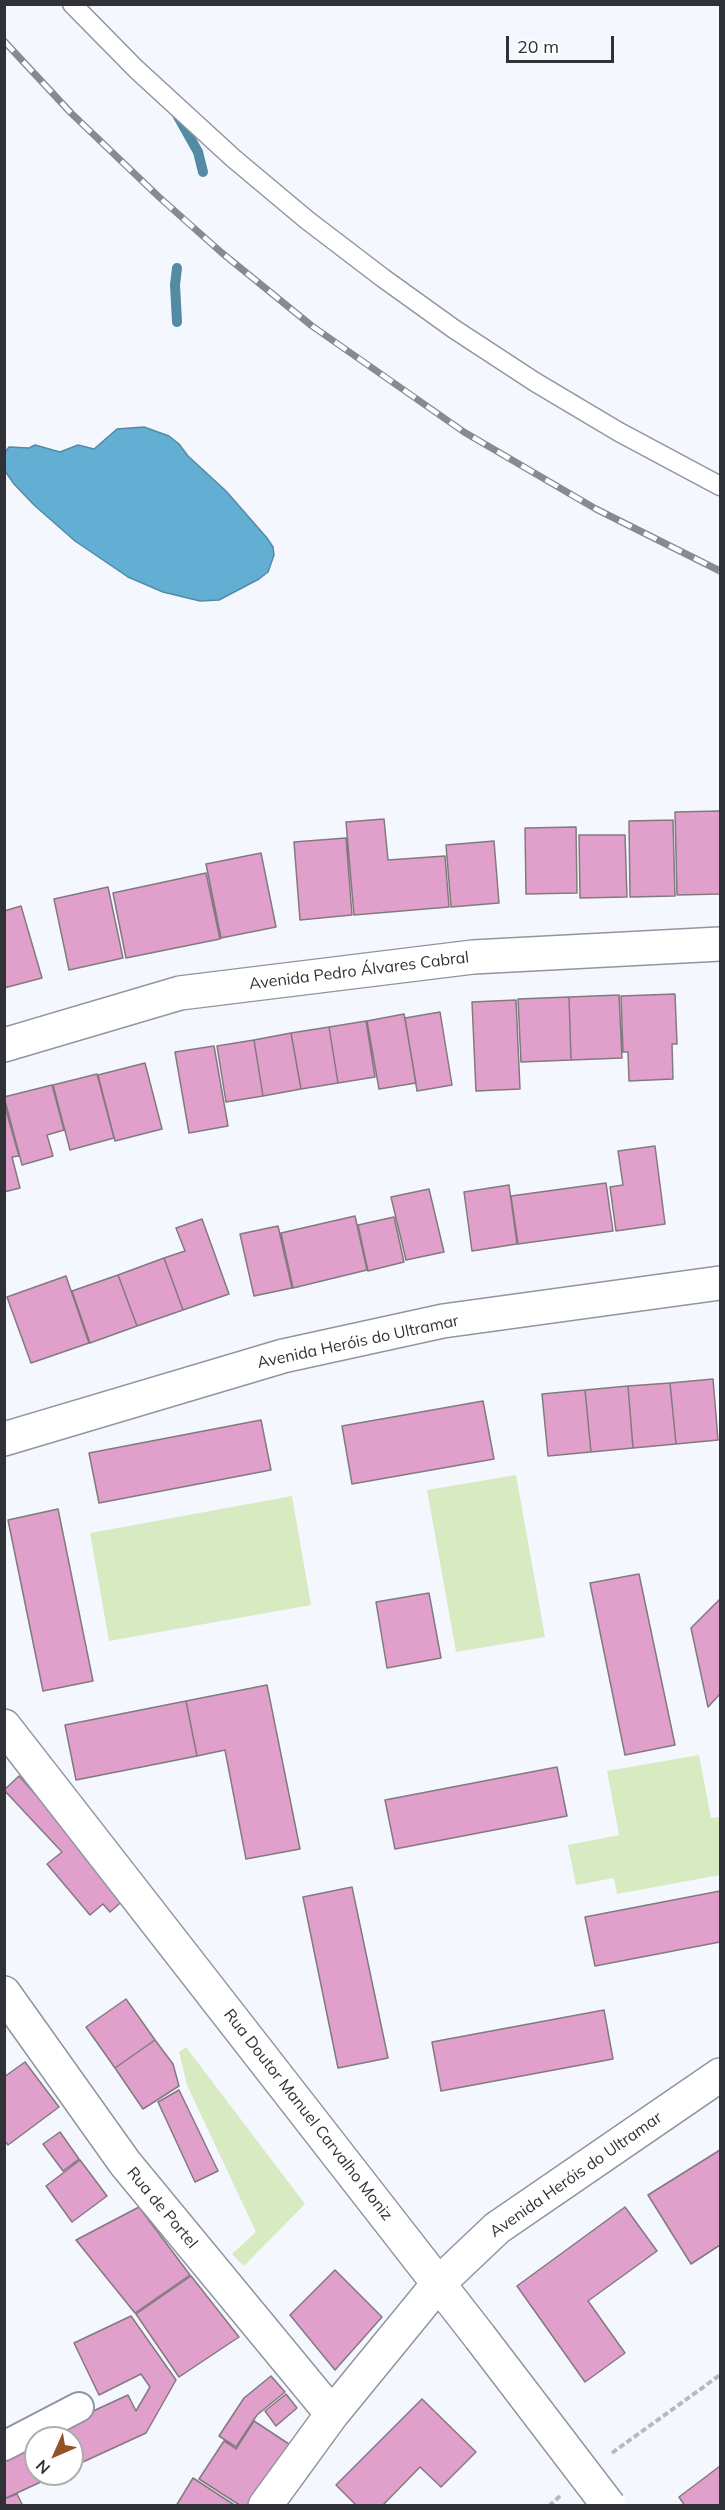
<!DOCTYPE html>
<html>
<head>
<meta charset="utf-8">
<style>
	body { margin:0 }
	#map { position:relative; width:725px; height:2510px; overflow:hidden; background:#f4f7fe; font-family:Mulish,sans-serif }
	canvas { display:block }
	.frame { position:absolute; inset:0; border:6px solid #303237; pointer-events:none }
	.north { position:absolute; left:24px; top:2426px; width:60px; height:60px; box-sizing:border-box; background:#fff; border:2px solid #acadaf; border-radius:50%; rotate:225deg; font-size:16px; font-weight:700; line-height:24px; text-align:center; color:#303237 }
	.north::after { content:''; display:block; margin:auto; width:21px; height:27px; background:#965126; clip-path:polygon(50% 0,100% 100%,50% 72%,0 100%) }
	.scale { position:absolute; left:506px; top:36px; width:108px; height:27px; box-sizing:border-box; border:3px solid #303237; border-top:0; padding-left:8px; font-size:18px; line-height:21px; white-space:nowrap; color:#303237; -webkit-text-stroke:4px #fff; paint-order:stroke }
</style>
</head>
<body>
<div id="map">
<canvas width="725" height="2510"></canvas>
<div class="frame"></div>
<div class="north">N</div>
<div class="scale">20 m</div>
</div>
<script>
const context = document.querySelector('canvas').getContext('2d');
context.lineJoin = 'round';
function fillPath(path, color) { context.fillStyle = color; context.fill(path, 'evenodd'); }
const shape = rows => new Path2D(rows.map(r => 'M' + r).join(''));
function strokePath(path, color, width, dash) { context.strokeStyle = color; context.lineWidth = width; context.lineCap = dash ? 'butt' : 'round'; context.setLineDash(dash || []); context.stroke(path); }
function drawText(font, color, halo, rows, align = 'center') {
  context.font = font + ' Mulish,sans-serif'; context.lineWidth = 6; context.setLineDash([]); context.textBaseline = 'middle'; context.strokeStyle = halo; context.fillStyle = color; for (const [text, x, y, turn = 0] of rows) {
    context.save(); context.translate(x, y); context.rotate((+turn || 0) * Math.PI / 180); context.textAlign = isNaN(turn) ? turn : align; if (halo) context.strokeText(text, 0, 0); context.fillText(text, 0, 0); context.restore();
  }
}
const green = shape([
	[516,1475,545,1637,456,1652,427,1490],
	[292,1496,311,1605,109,1641,90,1533],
	[699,1755,711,1818,720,1817,720,1875,617,1894,614,1878,576,1885,568,1845,619,1835,607,1771],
	[186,2047,305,2204,244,2266,232,2254,256,2232,187,2085,179,2052]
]);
const water = shape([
	[144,427,169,436,179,444,188,456,226,491,267,538,273,547,274,555,268,572,259,579,219,600,200,601,163,592,128,577,75,541,34,505,14,484,5,471,5,452,9,447,29,448,35,445,60,452,78,445,94,449,117,429,144,427]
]);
const stream = shape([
	[175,111,198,152,203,172],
	[177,268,175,285,177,322]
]);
const building = shape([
	[720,811,720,894,677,895,675,812,720,811],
	[384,819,388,860,445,856,449,907,354,915,346,822,384,819],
	[673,820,675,896,630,897,629,821,673,820],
	[576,827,577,893,526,894,525,828,576,827],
	[579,835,625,835,627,897,580,898,579,835],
	[346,838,352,915,300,920,294,842,346,838],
	[494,841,499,903,451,907,446,845,494,841],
	[261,853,276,927,221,938,206,864,261,853],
	[206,873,220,939,126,958,113,893,206,873],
	[108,887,123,958,69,970,54,899,108,887],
	[21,906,42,978,4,988,4,911,21,906],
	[675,994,677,1044,672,1044,673,1079,629,1081,628,1052,623,1052,621,996,675,994],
	[619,995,622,1058,571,1060,569,997,619,995],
	[569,997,571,1060,521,1062,518,999,569,997],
	[516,1000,520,1089,476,1091,472,1002,516,1000],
	[440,1012,452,1085,417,1091,405,1018,440,1012],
	[404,1014,416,1083,379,1089,367,1021,404,1014],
	[366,1021,375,1077,338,1083,329,1027,366,1021],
	[329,1027,338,1083,301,1089,291,1033,329,1027],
	[291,1033,301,1089,263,1096,254,1040,291,1033],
	[254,1040,263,1096,226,1102,217,1046,254,1040],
	[214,1046,228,1126,189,1133,175,1052,214,1046],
	[145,1063,162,1129,115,1141,98,1075,145,1063],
	[97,1074,114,1138,70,1150,53,1085,97,1074],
	[52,1085,64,1130,47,1135,53,1156,22,1165,4,1097,52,1085],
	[4,1103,19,1156,12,1157,20,1188,4,1192,4,1103],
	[655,1146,665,1224,616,1231,610,1187,623,1185,618,1151,655,1146],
	[606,1183,613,1231,518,1244,511,1196,606,1183],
	[509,1185,517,1244,472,1251,464,1192,509,1185],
	[429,1189,444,1252,406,1260,391,1197,429,1189],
	[355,1216,367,1270,293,1288,281,1233,355,1216],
	[394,1217,404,1262,368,1271,358,1225,394,1217],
	[202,1219,229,1294,183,1310,164,1258,185,1251,176,1228,202,1219],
	[278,1226,292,1288,254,1296,240,1234,278,1226],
	[164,1258,183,1310,137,1326,118,1275,164,1258],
	[118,1275,137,1326,90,1343,72,1291,118,1275],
	[66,1276,89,1343,31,1363,7,1297,66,1276],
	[713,1379,718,1440,676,1444,670,1383,713,1379],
	[670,1383,676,1444,633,1448,628,1386,670,1383],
	[628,1386,633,1448,591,1452,585,1390,628,1386],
	[585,1390,591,1452,548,1456,542,1394,585,1390],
	[483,1401,494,1459,352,1484,342,1426,483,1401],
	[261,1420,271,1470,99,1503,89,1453,261,1420],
	[58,1509,93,1681,43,1691,8,1520,58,1509],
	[639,1574,675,1745,625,1755,590,1583,639,1574],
	[429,1593,441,1658,387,1668,376,1602,429,1593],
	[720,1599,720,1694,708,1707,691,1628,720,1599],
	[267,1685,300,1849,246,1859,225,1750,197,1756,186,1701,267,1685],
	[186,1701,197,1756,76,1780,65,1725,186,1701],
	[557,1767,567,1816,395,1849,385,1800,557,1767],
	[19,1776,127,1897,110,1912,103,1904,90,1915,47,1864,62,1852,4,1790,19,1776],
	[352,1887,388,2058,338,2068,303,1897,352,1887],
	[720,1891,720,1942,595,1966,585,1917,720,1891],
	[126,1999,155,2040,115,2068,86,2027,126,1999],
	[604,2010,613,2059,441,2091,432,2042,604,2010],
	[155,2040,173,2064,179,2086,143,2109,115,2068,155,2040],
	[25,2062,59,2107,8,2145,4,2140,4,2077,25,2062],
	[179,2090,218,2171,195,2182,158,2102,179,2090],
	[60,2132,79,2159,63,2171,43,2144,60,2132],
	[720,2150,720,2245,691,2264,648,2195,720,2150],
	[80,2160,107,2196,72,2222,46,2186,80,2160],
	[139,2207,190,2275,135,2313,76,2240,139,2207],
	[625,2207,657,2251,588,2301,625,2353,585,2382,517,2286,625,2207],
	[335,2270,382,2317,335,2370,290,2315,335,2270],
	[191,2276,239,2337,179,2377,136,2314,191,2276],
	[131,2316,176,2380,146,2433,72,2467,72,2438,36,2438,36,2474,58,2474,4,2499,4,2452,128,2395,136,2411,150,2387,141,2374,99,2395,74,2343,131,2316],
	[271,2376,285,2392,257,2415,236,2447,219,2436,244,2398,271,2376],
	[286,2394,297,2408,276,2426,265,2411,286,2394],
	[422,2399,476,2452,441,2487,420,2467,382,2506,357,2506,336,2485,422,2399],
	[254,2421,292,2446,253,2506,241,2506,199,2479,224,2441,236,2449,254,2421],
	[720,2466,720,2506,685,2506,679,2497,720,2466],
	[193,2478,236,2506,176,2506,193,2478],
	[17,2494,23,2506,4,2506,4,2499,17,2494]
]);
const path = shape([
	[612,2453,720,2375],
	[549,2506,560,2496]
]);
const service = shape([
	[72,4,136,69,233,158,307,220,383,278,454,329,535,382,619,432,720,486]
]);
const pedestrian = shape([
	[4,2446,79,2407]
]);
const minor = shape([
	[4,1045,180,993,473,957,720,944],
	[4,1439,283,1356,443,1321,720,1283],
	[4,1726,480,2337],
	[4,1993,125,2163,332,2414],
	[265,2506,332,2414,439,2283,497,2228,720,2075]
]);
const rail = shape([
	[4,41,71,113,159,197,222,253,312,326,464,432,596,509,720,571]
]);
const minorBridge = shape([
	[480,2337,609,2506]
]);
const streetNames = [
	["Avenida Pedro Álvares Cabral",359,971,-7],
	["Avenida Heróis do Ultramar",358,1342,-12],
	["Rua Doutor Manuel Carvalho Moniz",308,2115,52],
	["Avenida Heróis do Ultramar",576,2175,-35],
	["Rua de Portel",162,2208,50]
];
fillPath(green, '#d8eac2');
fillPath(water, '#62afd3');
strokePath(water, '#538aa4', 1.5);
strokePath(stream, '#538aa4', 10);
fillPath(building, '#e0a0cb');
strokePath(building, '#83797f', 1.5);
strokePath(service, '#9195a0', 21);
strokePath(pedestrian, '#9195a0', 32);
strokePath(minor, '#9195a0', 36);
strokePath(path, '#b6b9bf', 4, [6, 3]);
strokePath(service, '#fff', 18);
strokePath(pedestrian, '#fff', 28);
strokePath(minor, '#fff', 33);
strokePath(rail, '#888a90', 7);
strokePath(rail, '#fff', 4.5, [14]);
strokePath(minorBridge, '#9195a0', 36, []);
strokePath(minorBridge, '#fff', 33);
drawText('16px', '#303237', '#fff', streetNames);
</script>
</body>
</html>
